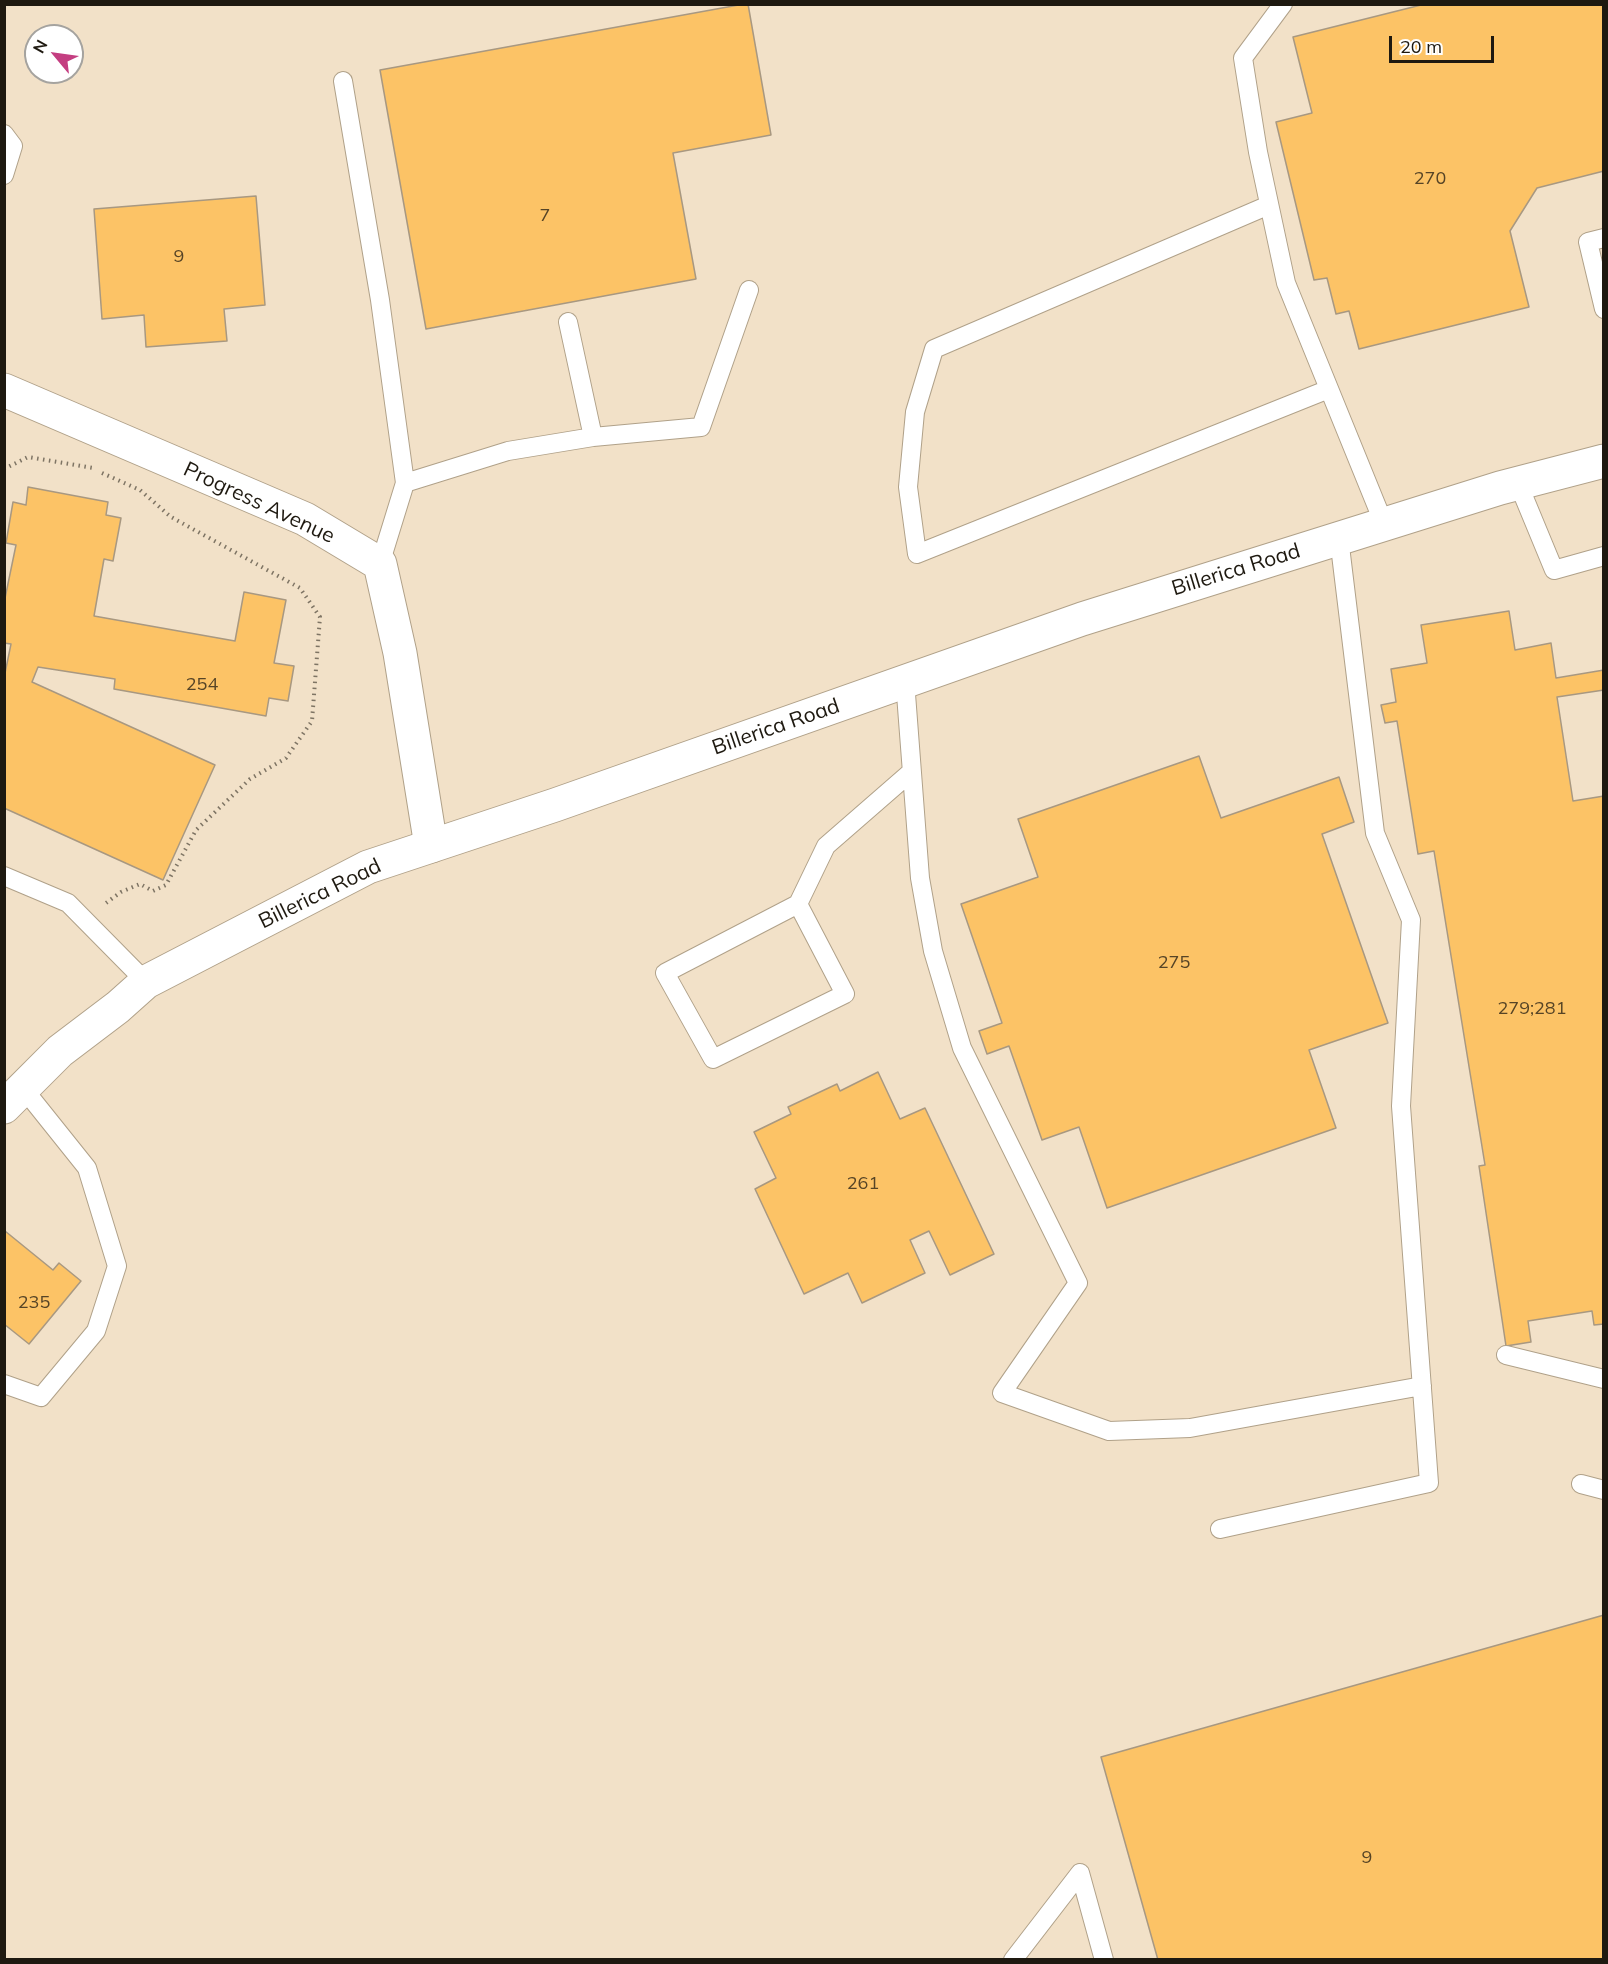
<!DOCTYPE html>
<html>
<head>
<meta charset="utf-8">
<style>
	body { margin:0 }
	#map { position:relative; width:1608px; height:1964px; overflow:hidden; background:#f2e1c8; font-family:Mulish,sans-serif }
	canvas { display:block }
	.frame { position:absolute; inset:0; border:6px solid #1e1910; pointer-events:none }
	.north { position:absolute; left:24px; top:24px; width:60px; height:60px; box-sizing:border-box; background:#fff; border:2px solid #a5a39f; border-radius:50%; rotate:299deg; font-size:16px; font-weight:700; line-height:24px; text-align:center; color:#1e1910 }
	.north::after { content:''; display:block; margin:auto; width:21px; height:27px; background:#c43e81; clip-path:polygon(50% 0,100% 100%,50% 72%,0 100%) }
	.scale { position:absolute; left:1389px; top:36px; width:105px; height:27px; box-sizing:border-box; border:3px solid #1e1910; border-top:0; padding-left:8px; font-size:18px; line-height:21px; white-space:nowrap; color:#1e1910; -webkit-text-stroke:4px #fff; paint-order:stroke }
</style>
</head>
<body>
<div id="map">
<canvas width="1608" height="1964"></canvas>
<div class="frame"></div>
<div class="north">N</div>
<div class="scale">20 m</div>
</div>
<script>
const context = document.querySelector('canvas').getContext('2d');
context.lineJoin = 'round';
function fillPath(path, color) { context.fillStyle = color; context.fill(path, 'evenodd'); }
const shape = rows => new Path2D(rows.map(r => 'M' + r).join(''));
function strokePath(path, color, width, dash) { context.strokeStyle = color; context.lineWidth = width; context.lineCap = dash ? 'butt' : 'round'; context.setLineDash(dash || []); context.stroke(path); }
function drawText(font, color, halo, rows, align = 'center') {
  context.font = font + ' Mulish,sans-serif'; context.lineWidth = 6; context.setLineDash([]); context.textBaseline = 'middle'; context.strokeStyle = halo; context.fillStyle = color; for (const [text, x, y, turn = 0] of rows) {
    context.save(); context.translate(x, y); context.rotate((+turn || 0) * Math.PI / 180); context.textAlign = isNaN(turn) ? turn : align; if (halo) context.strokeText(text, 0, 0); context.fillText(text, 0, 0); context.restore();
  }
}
const building = shape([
	[744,4,748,4,771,135,673,153,696,279,426,329,380,70,744,4],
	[1425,4,1604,4,1604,171,1537,188,1510,231,1529,307,1359,349,1349,311,1336,314,1327,278,1314,280,1276,122,1312,113,1293,37,1425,4],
	[256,196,265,305,224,309,227,341,146,347,144,315,102,319,94,209,256,196],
	[28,487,108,502,106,515,121,518,113,561,104,559,94,616,235,641,244,592,286,600,274,663,294,666,288,701,269,698,266,716,114,689,115,679,38,667,32,682,215,765,163,880,4,808,4,678,11,644,4,643,4,603,16,545,6,543,13,502,26,505,28,487],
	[1509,611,1515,650,1551,643,1556,678,1604,670,1604,690,1557,697,1573,801,1604,796,1604,1324,1594,1325,1592,1311,1528,1321,1531,1342,1506,1346,1479,1166,1485,1165,1434,851,1418,854,1397,721,1385,723,1381,705,1396,702,1391,669,1427,663,1421,625,1509,611],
	[1199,756,1221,818,1339,777,1354,822,1322,834,1388,1023,1309,1050,1336,1128,1107,1208,1079,1127,1042,1140,1009,1046,987,1054,979,1031,1002,1023,961,904,1038,877,1018,819,1199,756],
	[878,1072,900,1119,925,1108,994,1254,950,1275,929,1231,910,1240,925,1273,862,1303,848,1273,804,1294,755,1189,776,1178,754,1132,791,1114,788,1107,837,1084,840,1091,878,1072],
	[5,1231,53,1270,59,1263,81,1281,29,1344,4,1324,5,1231],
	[1604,1615,1604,1960,1158,1960,1101,1757,1604,1615]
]);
const path = shape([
	[4,469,28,457,93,468],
	[102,473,140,490,171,517,300,588,320,617,312,721,286,758,250,779,196,830,166,885,153,891,140,884,121,892,106,903]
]);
const service = shape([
	[1283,4,1243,58,1258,152,1286,283,1384,524],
	[343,81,380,300,405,483,380,564],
	[4,134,13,146,4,175],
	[1269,205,934,349,915,412,908,487,917,554,1329,389],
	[1604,238,1588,242,1604,309],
	[568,322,593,437],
	[405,483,508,451,593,437,701,427,749,290],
	[1518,483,1554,570,1604,556],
	[905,681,920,878,933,951,962,1048,1078,1283,1002,1393,1109,1431,1190,1428,1422,1386],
	[4,876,68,903,146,982],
	[798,904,845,994,713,1059,665,973,798,904,826,846,911,772],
	[1506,1355,1604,1379],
	[4,1384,41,1397,96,1331,117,1266,87,1168,23,1088],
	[1581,1484,1604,1490],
	[1220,1529,1429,1483,1401,1106,1411,920,1375,833,1339,538],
	[1080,1873,1104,1960],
	[1013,1960,1080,1873]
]);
const minor = shape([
	[4,390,305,519,380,564,400,653,431,846]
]);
const secondary = shape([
	[4,1107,60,1051,118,1007,146,982,368,867,555,805,1082,619,1500,488,1604,461]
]);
const numberNames = [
	["270",1430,179],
	["7",545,216],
	["9",179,257],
	["254",202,685],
	["275",1174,963],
	["279;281",1532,1009],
	["261",863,1184],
	["235",34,1303],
	["9",1367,1858]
];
const streetNames = [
	["Progress Avenue",259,503,25],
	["Billerica Road",1236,570,-17],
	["Billerica Road",776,727,-19],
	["Billerica Road",320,894,-26]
];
fillPath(building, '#fcc366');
strokePath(building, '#a89881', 1.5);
strokePath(service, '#b0a189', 20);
strokePath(minor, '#b0a189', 35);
strokePath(secondary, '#b0a189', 35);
strokePath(path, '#7e7464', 4, [1.5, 4.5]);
strokePath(service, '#fff', 18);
strokePath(minor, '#fff', 33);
strokePath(secondary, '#fff', 33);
drawText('18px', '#564426', null, numberNames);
drawText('21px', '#1e1910', '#fff', streetNames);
</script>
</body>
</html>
